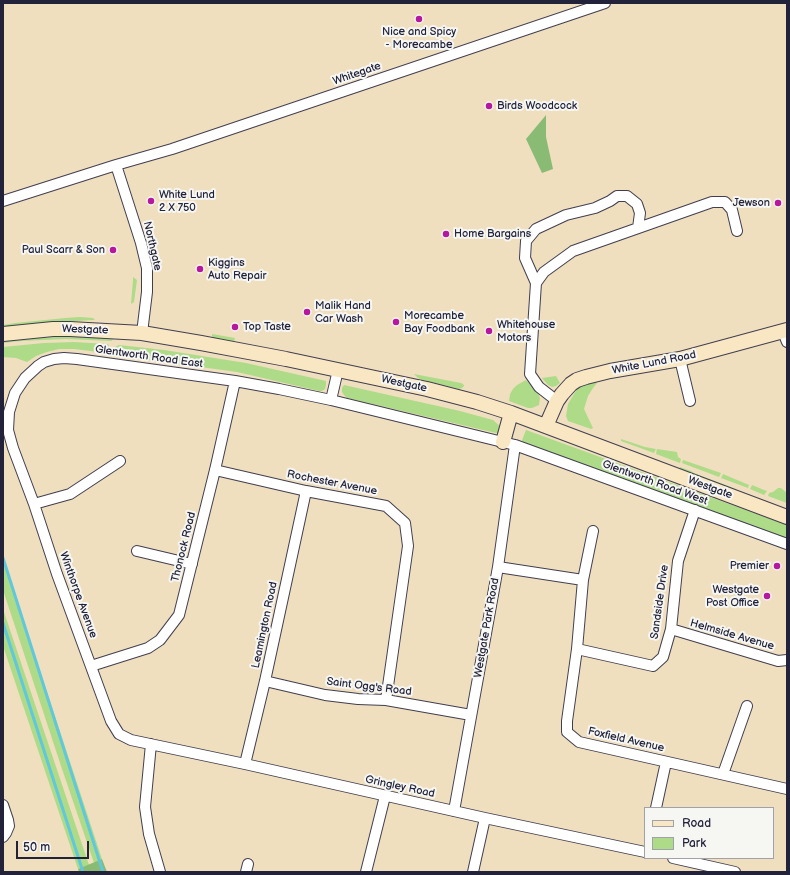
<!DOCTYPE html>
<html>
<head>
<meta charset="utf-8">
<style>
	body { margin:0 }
	#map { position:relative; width:790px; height:875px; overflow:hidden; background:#efdfbf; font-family:"Balsamiq Sans",sans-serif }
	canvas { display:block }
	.frame { position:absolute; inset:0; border:4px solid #22223b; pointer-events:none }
	.legend { position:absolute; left:644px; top:807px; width:130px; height:52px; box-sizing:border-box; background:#f6f6f2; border:1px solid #a1a1a9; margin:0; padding:5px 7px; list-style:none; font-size:12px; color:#22223b }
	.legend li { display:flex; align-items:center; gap:8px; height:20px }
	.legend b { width:20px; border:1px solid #a1a1a9 }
	.scale { position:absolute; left:16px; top:841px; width:73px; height:18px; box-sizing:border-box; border:2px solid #22223b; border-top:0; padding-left:5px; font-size:12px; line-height:14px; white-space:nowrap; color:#22223b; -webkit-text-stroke:3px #f6f6f2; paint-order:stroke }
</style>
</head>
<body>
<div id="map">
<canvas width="790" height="875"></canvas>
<div class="frame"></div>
<ul class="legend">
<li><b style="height:5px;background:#f9e7c3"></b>Road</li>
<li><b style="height:11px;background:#aedb87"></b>Park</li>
</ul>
<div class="scale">50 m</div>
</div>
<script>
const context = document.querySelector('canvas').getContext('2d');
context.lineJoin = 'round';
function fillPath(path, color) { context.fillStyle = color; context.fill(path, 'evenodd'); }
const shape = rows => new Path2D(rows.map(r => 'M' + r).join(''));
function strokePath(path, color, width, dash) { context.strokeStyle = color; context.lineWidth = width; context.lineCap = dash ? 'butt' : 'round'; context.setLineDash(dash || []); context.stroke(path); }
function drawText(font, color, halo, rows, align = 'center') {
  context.font = font + ' "Balsamiq Sans",sans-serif'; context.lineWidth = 4; context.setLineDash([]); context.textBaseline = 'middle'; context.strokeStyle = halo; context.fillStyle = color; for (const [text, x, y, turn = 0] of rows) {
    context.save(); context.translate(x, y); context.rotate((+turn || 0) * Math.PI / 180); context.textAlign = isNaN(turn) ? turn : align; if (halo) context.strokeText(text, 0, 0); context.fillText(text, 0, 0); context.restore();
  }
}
const green = shape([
	[133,277,137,280,134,302,131,304,133,280],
	[80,317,93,318,95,320,38,323,37,324,3,327,3,325,15,323,65,318],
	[212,334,235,338,234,342,213,338,212,336],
	[70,336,93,337,114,339,111,341,66,339,21,341,3,343,3,341,23,339],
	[74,342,108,344,109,346,108,349,105,351,99,352,74,349,59,349,47,352,36,356,27,362,16,358,3,357,3,347,44,343],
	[119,345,164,350,246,363,326,381,326,385,325,389,322,391,319,391,237,372,113,355,110,353,115,347],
	[414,374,461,383,464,385,464,386,462,388,459,389,422,380,418,378],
	[556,376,560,383,556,386,552,387,548,385,542,378],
	[526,380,538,393,540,398,539,405,532,408,528,408,509,401,510,394,513,389,517,385],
	[591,382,596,382,597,383,593,388,588,396,584,409,593,428,591,429,568,421,566,416,568,404,577,389,584,384],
	[344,385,460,411,493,420,503,429,499,433,496,433,347,398,344,395,342,392,342,388],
	[526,430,787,525,787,539,521,443],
	[621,439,645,447,656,449,654,453,621,441],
	[657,449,677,452,678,457,681,459,680,463,656,454],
	[683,460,721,473,719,477,682,463],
	[680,467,691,471,694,473,736,489,733,489,679,469],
	[723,474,749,485,748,488,721,478],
	[752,485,764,490,767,491,764,495,750,489],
	[778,488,781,488,787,493,787,503,768,496,769,493,773,492],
	[3,558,102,859,94,863,61,766,3,590],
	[3,609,89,865,78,869,3,646]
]);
const forest = shape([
	[546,115,546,137,553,169,542,173,526,139],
	[102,859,107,872,79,872,78,869]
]);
const stream = shape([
	[3,558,103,872],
	[3,623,83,872]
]);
const street = shape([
	[116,165,141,243,147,268,147,292,142,333],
	[3,201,116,165,172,149,605,3],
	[536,283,525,258,526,241,536,229,566,215,595,208,610,201,617,196,627,196,637,204,640,213,638,228],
	[783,332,787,342],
	[680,359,690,401],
	[331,400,338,370],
	[557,401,539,387,530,374,536,283,544,272,573,251,712,202,725,202,732,210,737,231],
	[215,470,306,491,386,506,405,523,408,546,386,700],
	[34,504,70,494,120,461],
	[593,531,583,580,577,649,567,721,567,732,579,742,787,789],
	[137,551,192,564],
	[498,567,583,580],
	[671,629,778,661,787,660],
	[577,649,653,666,663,657,671,629,678,561,695,510],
	[91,666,148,648,160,640,179,615,215,470,235,381],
	[265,681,325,695,358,699,386,700,471,715],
	[151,744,145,807,149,834,160,872],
	[245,764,265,681,306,491],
	[723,774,747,706],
	[3,805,8,820,9,826,6,833,3,837],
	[656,808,666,762],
	[454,811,498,567,515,445],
	[645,852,485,818,245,764,131,740,119,734,111,721,57,574,34,504,13,448,8,430,9,412,15,393,25,378,38,366,44,362,54,359,64,358,77,359,235,381,279,389,331,400,515,445,787,544],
	[673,858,735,872],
	[246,872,248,864],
	[366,872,385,796],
	[473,872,485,818]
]);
const secondary = shape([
	[3,334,53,329,70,329,142,333,201,343,286,359,427,389,477,402,511,413,787,517],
	[546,426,557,401,562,394,571,384,577,380,586,377,610,371,680,359,787,330],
	[503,442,511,413]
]);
const markers = [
	[419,19,4,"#b5179e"],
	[489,106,4,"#b5179e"],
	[151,201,4,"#b5179e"],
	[778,203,4,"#b5179e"],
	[446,234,4,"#b5179e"],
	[113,250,4,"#b5179e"],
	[200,269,4,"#b5179e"],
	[307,312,4,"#b5179e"],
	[396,322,4,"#b5179e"],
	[235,327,4,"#b5179e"],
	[489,331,4,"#b5179e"],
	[777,566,4,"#b5179e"],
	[767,596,4,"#b5179e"]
];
const poiNames = [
	["Nice and Spicy",419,32,"center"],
	["- Morecambe",419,45,"center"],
	["Birds Woodcock",497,106],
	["White Lund",159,195],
	["2 X 750",159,208],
	["Jewson",770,203,"right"],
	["Home Bargains",454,234],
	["Paul Scarr & Son",105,250,"right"],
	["Kiggins",208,263],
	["Auto Repair",208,276],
	["Malik Hand",315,306],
	["Car Wash",315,319],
	["Morecambe",404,316],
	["Bay Foodbank",404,329],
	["Whitehouse",497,325],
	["Motors",497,338],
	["Top Taste",243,327],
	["Premier",769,566,"right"],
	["Westgate",759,590,"right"],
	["Post Office",759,603,"right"]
];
const streetNames = [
	["Whitegate",357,74,-19],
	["Northgate",152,246,77],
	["Westgate",85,330,2],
	["Glentworth Road East",149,357,8],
	["White Lund Road",654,363,-11],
	["Westgate",404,384,12],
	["Rochester Avenue",332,483,11],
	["Glentworth Road West",655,483,20],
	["Westgate",710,488,20],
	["Thonock Road",184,547,-76],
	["Winthorpe Avenue",78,595,70],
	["Sandside Drive",660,602,-82],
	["Leamington Road",265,625,-78],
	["Westgate Park Road",487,628,-80],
	["Helmside Avenue",732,635,16],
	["Saint Ogg's Road",369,687,7],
	["Foxfield Avenue",626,740,13],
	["Gringley Road",400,787,12]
];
fillPath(green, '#aedb87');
fillPath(forest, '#8abb74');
strokePath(stream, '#60c7dd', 3);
strokePath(street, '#413e4f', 12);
strokePath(secondary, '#413e4f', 16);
strokePath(street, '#fff', 10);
strokePath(secondary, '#f9e7c3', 14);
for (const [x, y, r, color] of markers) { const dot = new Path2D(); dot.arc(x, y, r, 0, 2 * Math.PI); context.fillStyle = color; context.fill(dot); strokePath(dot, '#f6f6f2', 1.5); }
drawText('11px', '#22223b', '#f6f6f2', poiNames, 'left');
drawText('11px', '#22223b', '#f6f6f2', streetNames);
</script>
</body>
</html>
